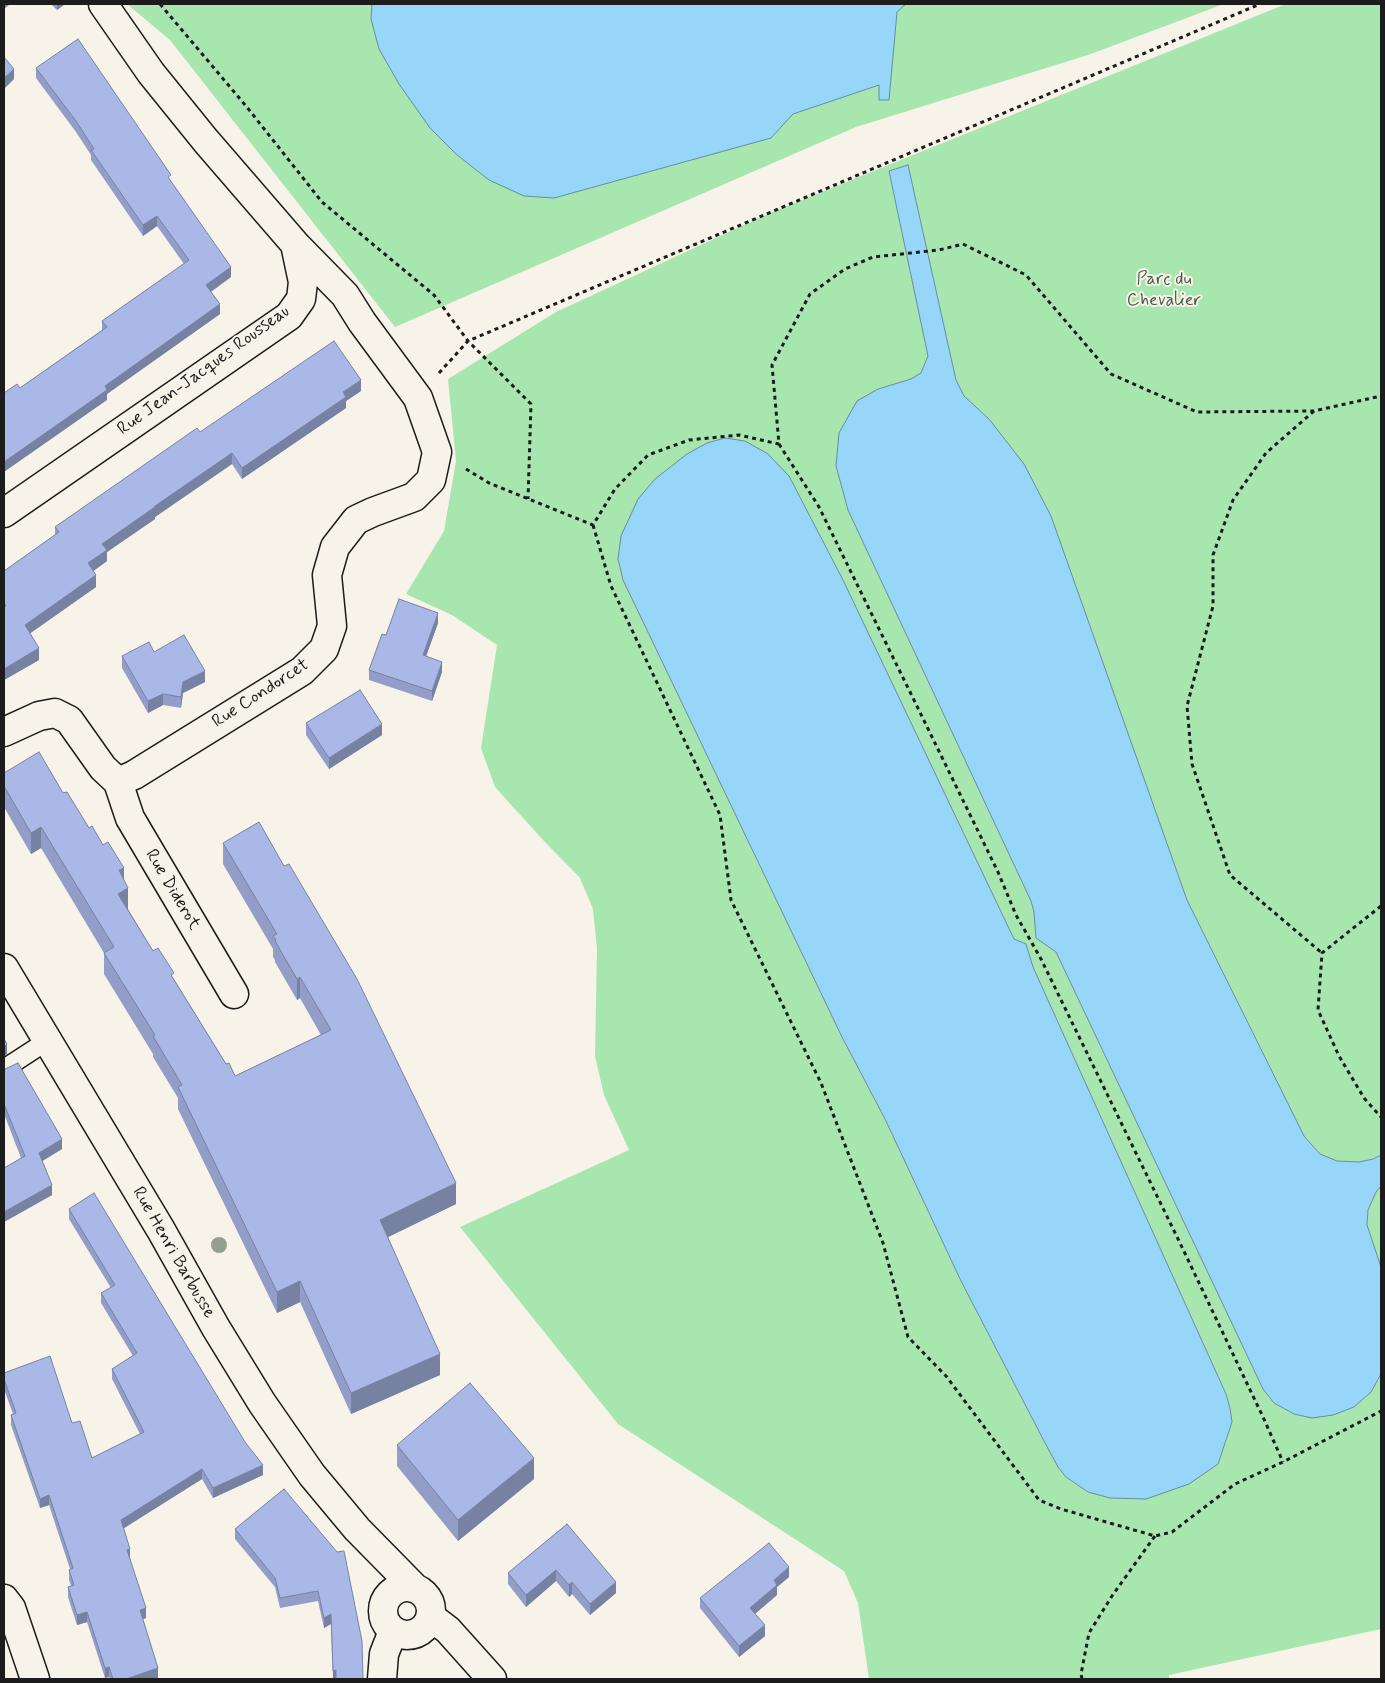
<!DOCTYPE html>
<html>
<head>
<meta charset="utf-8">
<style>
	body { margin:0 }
	#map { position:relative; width:1385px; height:1683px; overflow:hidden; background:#f7f3e8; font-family:Mynerve,sans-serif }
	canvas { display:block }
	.frame { position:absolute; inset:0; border:5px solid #1c1c1c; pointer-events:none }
</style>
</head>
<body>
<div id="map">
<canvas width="1385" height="1683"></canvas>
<div class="frame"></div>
</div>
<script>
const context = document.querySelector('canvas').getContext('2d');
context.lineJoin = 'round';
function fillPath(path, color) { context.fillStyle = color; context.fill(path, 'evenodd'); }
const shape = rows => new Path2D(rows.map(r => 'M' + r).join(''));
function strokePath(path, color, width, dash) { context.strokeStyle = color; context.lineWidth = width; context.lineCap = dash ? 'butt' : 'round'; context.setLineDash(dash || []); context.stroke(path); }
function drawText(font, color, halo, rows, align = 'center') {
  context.font = font + ' Mynerve,sans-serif'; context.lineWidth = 4; context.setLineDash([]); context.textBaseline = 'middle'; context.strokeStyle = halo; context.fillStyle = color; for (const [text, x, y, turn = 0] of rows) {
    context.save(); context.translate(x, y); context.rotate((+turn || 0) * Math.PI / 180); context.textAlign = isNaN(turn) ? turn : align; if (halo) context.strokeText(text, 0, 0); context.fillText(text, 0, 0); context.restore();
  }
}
const green = shape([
	[127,4,1224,4,1088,55,856,127,395,327,170,40],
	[1286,4,1381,4,1381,1155,1373,1159,1359,1162,1337,1161,1320,1154,1304,1136,1187,900,1177,871,989,419,964,396,956,380,908,165,889,172,928,356,921,373,911,379,878,389,836,466,848,510,1031,901,1034,912,1036,938,1056,952,1263,1389,1274,1403,1294,1414,1371,1392,1381,1374,1381,1629,1169,1675,1169,1679,869,1679,858,1603,844,1571,618,1424,460,1227,629,1150,604,1095,595,1056,597,949,593,909,580,878,544,841,495,787,481,748,497,645,452,615,406,594,444,531,456,461,448,379,556,312,770,213],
	[725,438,745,441,789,476,843,580,1014,939,1026,944,1033,967,1226,1394,1230,1408,1232,1422,1218,1464,1146,1499,1110,1498,1088,1492,1066,1477,1051,1454,961,1281,885,1119,842,1037,623,580,618,559,707,443],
	[1381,1186,1381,1267,1367,1225,1368,1210,1376,1192]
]);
const water = shape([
	[372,4,906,4,897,12,889,100,879,100,879,85,793,114,771,138,554,198,524,196,489,180,456,154,430,128,399,84,379,49,371,19,372,4],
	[908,165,956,380,964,396,989,419,1024,464,1051,516,1187,900,1304,1136,1320,1154,1337,1161,1359,1162,1373,1159,1381,1155,1381,1186,1376,1192,1368,1210,1367,1225,1381,1267,1381,1374,1371,1392,1354,1407,1333,1415,1312,1418,1294,1414,1274,1403,1263,1389,1056,952,1036,938,1034,912,1031,901,848,510,836,466,839,433,857,401,878,389,911,379,921,373,928,356,889,171,908,165],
	[725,438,745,441,768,454,789,476,843,580,1014,939,1026,944,1033,967,1226,1394,1230,1408,1232,1422,1218,1464,1189,1484,1146,1499,1110,1498,1088,1492,1066,1477,1058,1467,1044,1441,961,1281,885,1119,842,1037,623,580,618,559,621,536,638,499,655,479,687,454,707,443,725,438]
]);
const path = shape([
	[160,4,246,106,322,202,434,295,468,341,531,404,528,499],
	[439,373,468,341,1260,4],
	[1314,411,1266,453,1233,500,1213,555,1213,606,1187,706,1192,764,1230,875,1322,953],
	[779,444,819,507,912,696,998,872,1016,915,1041,959,1180,1243,1263,1417,1283,1462],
	[466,469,489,483,593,525,615,489,648,455,689,440,739,435,779,444,772,365,810,294,845,269,873,257,939,250,963,244,1026,275,1111,374,1197,412,1314,411,1381,396],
	[593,525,611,586,720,815,731,900,821,1083,883,1243,908,1337,946,1376,1039,1500,1061,1509,1155,1536,1172,1532,1235,1484,1283,1462,1381,1411],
	[1381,906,1322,953,1318,1010,1339,1056,1364,1098,1381,1117],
	[1082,1679,1081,1674,1089,1633,1112,1596,1155,1536]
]);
const service = shape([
	[4,1069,47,1041]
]);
const minor = shape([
	[4,513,289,316,301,299,303,282,295,244],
	[4,732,39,716,55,713,69,720,103,768,118,782,134,775,302,671,324,649,332,626,327,575,335,547,356,520,373,512,414,497,431,480,437,452,418,398,362,322,345,295,295,244,206,141,151,73,103,4],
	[118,782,130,818,234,994],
	[4,1599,11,1608,35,1679],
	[382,1679,384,1654,393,1631]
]);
const tertiary = shape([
	[4,968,161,1230,216,1328,262,1403,312,1475,357,1529,416,1589],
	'383 1611a24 24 0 1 1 48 0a24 24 0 1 1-48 0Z',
	[431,1617,448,1630,492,1679]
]);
const trees = [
	[219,1245]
];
const wall = shape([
	[51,4,65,4,57,10],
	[36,68,171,182,231,277,211,292,220,314,107,394,107,400,20,388,102,330,102,321,184,264,157,226,143,236,91,160,91,155,76,132,36,78],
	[361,391,346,401,346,408,242,479,232,464,155,517,155,519,107,552,107,561,93,571,96,587,30,633,39,660,4,680,4,571,55,535,55,527,200,432],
	[438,623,426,656,442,672,432,701,369,680,369,670,386,635],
	[154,652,205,682,183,693,181,708,163,705,148,713,122,668,122,656],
	[306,723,382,735,329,769,306,735],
	[4,773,63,793,89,828,124,880,128,909,153,951,174,979,226,1064,235,1076,321,1035,300,998,297,1000,275,962,275,960,273,957,273,949,223,864,223,843,456,1204,388,1237,440,1375,351,1414,300,1302,277,1313,178,1109,178,1098,153,1057,153,1054,104,974,104,953,41,848,31,854,4,807],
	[4,1069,62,1149,42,1161,52,1195,4,1222,4,1168,21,1158,4,1114],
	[69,1209,263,1475,213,1498,202,1479,124,1528,130,1559,146,1618,143,1619,158,1678,156,1679,110,1679,109,1677,105,1678,87,1622,77,1625,68,1597,68,1587,71,1586,69,1580,69,1570,70,1569,49,1505,40,1508,11,1425,11,1415,13,1414,4,1389,4,1373,72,1423,92,1458,140,1434,112,1379,112,1369,133,1356,101,1303,101,1293,111,1288,69,1219],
	[397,1445,534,1479,458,1541,397,1466],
	[284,1489,363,1679,333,1679,331,1624,324,1628,318,1601,280,1608,275,1587,235,1539,235,1529],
	[567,1524,616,1593,590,1615,572,1594,569,1597,556,1581,526,1607,508,1584,508,1573],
	[789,1577,777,1587,777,1595,755,1614,765,1636,739,1657,700,1608,700,1598]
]);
const shadedWall = shape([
	[4,4,10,4,4,9],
	[57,4,65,4,57,10],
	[14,69,14,79,4,89,4,78],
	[157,216,157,226,143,236,143,225],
	[231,267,231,277,206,295,206,285],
	[220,304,220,314,107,394,107,400,4,472,4,462,105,386],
	[361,380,361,391,346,401,346,408,242,479,242,468,343,392],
	[232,453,232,464,155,517,155,519,107,552,107,561,88,575,88,563,102,544,155,506],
	[96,575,96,587,25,637,25,625],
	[438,613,438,623,423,665,423,655],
	[39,648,39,660,4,680,4,669],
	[442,662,442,672,432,701,432,691],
	[205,671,205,682,183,693,181,708,181,697,183,682],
	[163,694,163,705,148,713,148,701],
	[382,724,382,735,329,769,329,758],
	[41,827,41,848,31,854,31,833],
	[124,868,124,889,119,870],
	[128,888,128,909,118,915,118,894],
	[300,977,300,998,297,1000,297,979],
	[7,1044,7,1054,4,1057,4,1047],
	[62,1139,62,1149,39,1163,39,1153],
	[456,1183,456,1204,380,1241,380,1220],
	[52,1185,52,1195,4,1222,4,1212],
	[300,1281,300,1302,277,1313,277,1292],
	[440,1354,440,1375,351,1414,351,1393],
	[534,1458,534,1479,458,1541,458,1520],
	[263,1465,263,1475,213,1498,213,1488],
	[202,1469,202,1479,121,1530,121,1520],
	[49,1495,49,1505,40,1508,40,1499],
	[130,1549,130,1559,127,1560,127,1550],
	[789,1567,789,1577,777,1587,777,1595,750,1618,750,1608,774,1580],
	[556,1570,556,1581,526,1607,526,1595],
	[572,1582,572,1594,569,1597,569,1585],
	[616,1582,616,1593,590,1615,590,1604],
	[146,1608,146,1618,140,1620,140,1610],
	[87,1612,87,1622,77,1625,77,1615],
	[331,1614,331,1624,324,1628,324,1618],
	[765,1625,765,1636,739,1657,739,1646],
	[109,1667,109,1677,105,1678,105,1668],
	[158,1668,158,1678,156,1679,126,1679],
	[336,1670,336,1679,333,1679,333,1671]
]);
const building = shape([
	[78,39,171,175,168,177,231,267,206,285,220,304,105,386,107,390,4,462,4,393,17,384,20,388,107,327,102,321,189,260,157,216,143,225,91,150,94,149,76,121,36,68,78,39],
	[4,57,14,69,4,78,4,57],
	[334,341,361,380,343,392,346,397,242,468,232,453,155,506,155,507,102,544,107,550,88,563,96,575,25,625,39,648,4,669,4,607,6,606,4,603,4,571,59,532,55,527,197,428,200,432,334,341],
	[399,599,438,613,423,655,442,662,432,691,369,670,382,634,386,635,399,599],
	[184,635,205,671,183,682,181,697,163,694,148,701,122,656,149,642,154,652,184,635],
	[360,690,382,724,329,758,306,723,360,690],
	[39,752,63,793,67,792,89,828,92,826,103,845,108,842,124,868,119,870,128,888,118,894,153,951,158,948,165,959,174,973,171,975,226,1064,229,1063,235,1076,331,1030,300,977,297,979,275,941,276,940,273,936,277,934,223,843,259,822,284,866,289,864,357,979,456,1183,380,1220,440,1354,351,1393,300,1281,277,1292,178,1087,182,1085,153,1036,155,1035,104,953,114,947,41,827,31,833,4,786,4,773,39,752],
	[4,1039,7,1044,4,1047,4,1039],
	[18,1063,62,1139,39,1153,52,1185,4,1212,4,1168,25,1156,4,1104,4,1069,5,1069,18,1063],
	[94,1193,245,1442,263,1465,213,1488,202,1469,121,1520,130,1549,127,1550,146,1608,140,1610,158,1668,126,1679,113,1679,109,1667,105,1668,87,1612,77,1615,68,1587,74,1585,69,1570,73,1568,49,1495,40,1499,11,1415,16,1413,4,1379,4,1373,50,1356,72,1423,80,1421,92,1458,144,1432,112,1369,137,1353,101,1293,115,1285,69,1209,94,1193],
	[470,1383,534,1458,458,1520,397,1445,470,1383],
	[284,1489,337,1552,344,1551,362,1641,363,1679,336,1679,336,1670,333,1671,331,1614,324,1618,318,1591,280,1598,275,1578,235,1529,284,1489],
	[567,1524,616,1582,590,1604,572,1582,569,1585,556,1570,526,1595,508,1573,567,1524],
	[769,1543,789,1567,774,1580,777,1585,750,1608,765,1625,739,1646,700,1598,769,1543]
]);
const parkNames = [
	["Parc du",1164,280],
	["Chevalier",1164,301]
];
const streetNames = [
	["Rue Jean-Jacques Rousseau",204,371,-36],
	["Rue Condorcet",261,694,-33],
	["Rue Diderot",172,890,59],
	["Rue Henri Barbusse",173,1253,60]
];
fillPath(green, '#a7e6ae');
fillPath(water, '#97d6f8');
strokePath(water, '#668ca0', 1);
strokePath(service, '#1c1c1c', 21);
strokePath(minor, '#1c1c1c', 31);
strokePath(tertiary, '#1c1c1c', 31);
strokePath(path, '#1c1c1c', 3, [4, 4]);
strokePath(service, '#f7f3e8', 18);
strokePath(minor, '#f7f3e8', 28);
strokePath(tertiary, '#f7f3e8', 28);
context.fillStyle = '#969e90';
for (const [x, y] of trees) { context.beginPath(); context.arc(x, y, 8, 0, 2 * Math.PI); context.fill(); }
fillPath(wall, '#929ec8');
fillPath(shadedWall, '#7781a2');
fillPath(building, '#aab8e8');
strokePath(building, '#7781a2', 1);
drawText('18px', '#465948', '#f7f3e8', parkNames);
drawText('18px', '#1c1c1c', '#f7f3e8', streetNames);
</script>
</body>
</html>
